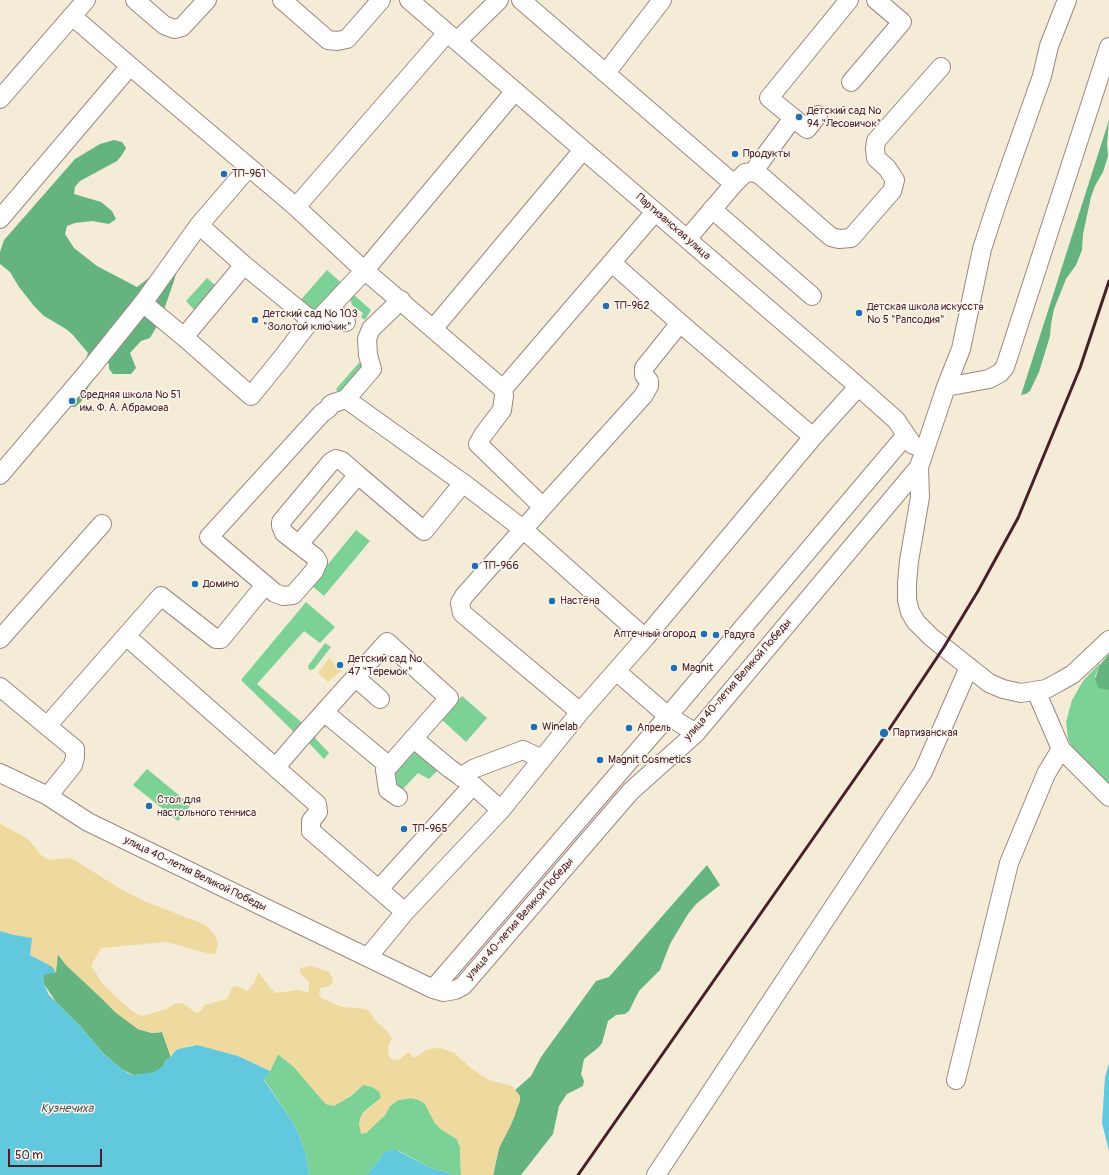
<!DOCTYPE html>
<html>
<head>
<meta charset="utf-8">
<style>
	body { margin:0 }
	#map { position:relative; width:1109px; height:1175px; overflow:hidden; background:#f4ecd7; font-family:Pangolin,sans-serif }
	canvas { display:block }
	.scale { position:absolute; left:8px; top:1149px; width:94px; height:18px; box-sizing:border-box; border:2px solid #4a1f2b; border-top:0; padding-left:5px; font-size:12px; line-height:14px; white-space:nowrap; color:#4a1f2b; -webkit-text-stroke:3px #fbf7ec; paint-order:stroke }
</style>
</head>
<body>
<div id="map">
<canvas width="1109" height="1175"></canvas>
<div class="scale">50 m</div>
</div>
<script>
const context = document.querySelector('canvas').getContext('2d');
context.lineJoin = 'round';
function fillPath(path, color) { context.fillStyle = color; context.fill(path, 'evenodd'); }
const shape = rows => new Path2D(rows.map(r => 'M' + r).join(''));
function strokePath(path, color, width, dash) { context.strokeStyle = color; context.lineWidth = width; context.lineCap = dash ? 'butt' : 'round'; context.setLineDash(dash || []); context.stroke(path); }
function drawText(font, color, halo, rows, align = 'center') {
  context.font = font + ' Pangolin,sans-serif'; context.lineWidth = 3; context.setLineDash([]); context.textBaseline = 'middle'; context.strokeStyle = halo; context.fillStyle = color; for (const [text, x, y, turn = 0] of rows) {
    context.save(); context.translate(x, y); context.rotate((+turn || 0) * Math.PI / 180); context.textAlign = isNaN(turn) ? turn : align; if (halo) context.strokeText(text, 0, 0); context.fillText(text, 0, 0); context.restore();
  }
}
const green = shape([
	[327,270,345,286,321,312,307,314,298,303],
	[207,278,220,289,198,314,186,301],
	[353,294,371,310,365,320,361,317,363,313,352,305,350,299],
	[364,357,368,360,345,393,338,393,336,389],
	[356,530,370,541,324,596,311,585],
	[306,602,335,627,320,643,304,631,257,684,307,727,298,736,241,680],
	[325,643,331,647,314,669,309,670,308,666],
	[1100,663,1095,677,1108,690,1109,690,1109,786,1073,750,1068,739,1066,722,1072,700,1083,681],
	[462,696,487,718,466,742,441,719],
	[328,721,328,726,321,729,315,738,329,753,324,759,308,742],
	[414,747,440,768,429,779,418,773,403,789,394,784,391,772],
	[147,769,191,805,178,821,133,785],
	[278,1054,294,1067,326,1104,330,1105,338,1103,351,1096,363,1085,368,1085,378,1090,380,1093,381,1098,367,1109,363,1113,360,1119,359,1124,366,1133,385,1115,390,1106,398,1100,412,1098,422,1101,425,1104,435,1123,442,1130,457,1139,460,1147,461,1175,451,1175,445,1171,435,1170,399,1151,382,1155,367,1175,309,1175,306,1155,299,1135,294,1124,264,1079,270,1071]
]);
const forest = shape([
	[1109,120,1107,144,1108,156,1103,172,1095,186,1091,197,1083,234,1082,250,1076,265,1066,279,1054,309,1051,324,1050,336,1039,372,1030,391,1026,394,1021,395],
	[114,140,122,142,126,148,122,155,117,161,80,181,75,187,74,194,101,202,112,211,116,219,109,224,92,221,75,223,67,226,65,234,74,248,97,266,137,287,154,274,176,273,174,281,160,321,150,338,141,341,130,353,136,368,131,374,113,374,109,369,109,364,104,361,97,369,81,402,75,407,69,407,30,454,17,467,83,366,88,353,73,335,66,329,44,316,34,306,19,287,10,272,0,264,0,252,4,240,75,159,100,144],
	[1109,654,1109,690,1108,690,1099,688,1095,680,1099,666],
	[707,865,720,885,696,904,688,914,670,944,660,970,639,991,629,1011,625,1014,616,1015,608,1021,602,1043,599,1047,584,1059,581,1074,584,1081,583,1086,567,1094,559,1106,553,1134,521,1175,493,1175,499,1148,515,1115,514,1091,531,1076,541,1057,596,981,609,977],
	[57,953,66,965,95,991,115,1012,138,1029,152,1033,162,1032,171,1057,165,1061,164,1066,154,1073,134,1075,123,1070,103,1053,81,1027,56,1002,44,984,43,976]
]);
const sand = shape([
	[329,658,342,670,328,682,318,673],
	[0,824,23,836,30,841,41,855,48,860,65,858,73,859,119,888,144,901,201,923,209,928,215,935,218,944,215,955,165,942,101,948,91,966,103,984,115,996,132,1011,137,1014,143,1016,166,1009,176,1003,182,1003,197,1013,202,1010,204,1005,227,999,232,988,237,986,247,991,255,982,256,977,259,973,272,990,276,993,298,990,309,993,309,982,300,973,300,968,311,966,329,972,332,977,333,983,329,986,320,988,319,993,321,998,342,1007,365,1009,370,1012,376,1022,385,1029,392,1038,388,1047,389,1057,394,1060,400,1059,409,1052,414,1058,428,1049,440,1048,454,1053,472,1069,489,1080,512,1086,520,1096,520,1101,511,1125,499,1148,493,1175,461,1175,460,1147,457,1139,442,1130,435,1123,425,1104,417,1099,408,1098,398,1100,390,1106,385,1115,366,1133,361,1134,359,1124,363,1113,381,1098,380,1093,373,1087,363,1085,343,1101,334,1106,326,1104,322,1100,294,1067,278,1054,270,1071,238,1056,193,1045,178,1049,174,1052,171,1057,162,1032,152,1033,138,1029,119,1015,66,965,58,954,56,973,52,967,30,955,14,935,0,931]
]);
const water = shape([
	[0,931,14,935,32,938,30,955,49,965,56,973,46,974,43,976,44,984,49,995,81,1027,103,1053,123,1070,128,1073,134,1075,154,1072,164,1066,165,1061,171,1057,174,1052,178,1049,197,1045,238,1056,270,1071,264,1080,294,1124,299,1135,306,1155,309,1175,0,1175],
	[1109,1063,1109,1151,1102,1123,1105,1077],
	[394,1149,435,1170,445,1171,451,1175,367,1175,382,1155,385,1152]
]);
const minor = shape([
	[135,0,164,25,174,29,182,27,207,0],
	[282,0,328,40,337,41,347,39,381,0],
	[409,0,852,381,896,420,913,445],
	[521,0,734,184],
	[1067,0,1049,46,1042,76,997,203,982,249,961,349,946,387,919,467,920,497,909,561,907,583,907,600,910,612,916,622,931,637,989,683,1003,689,1021,693,1046,689,1059,682,1073,674,1109,640],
	[447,33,296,207,356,263,503,389],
	[457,41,499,0],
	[130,66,296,207],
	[606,73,662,0],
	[851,82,902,22,876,0],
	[0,99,86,0],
	[818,115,807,129,769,98,849,0],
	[753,172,793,118],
	[712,209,812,296],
	[0,219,130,66,72,16],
	[199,225,244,265],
	[687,239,734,184,745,173,753,172,760,175,831,237,839,239,851,238,892,191,895,180,887,168,876,158,875,149,876,141,941,67],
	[612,263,680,323,813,437],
	[143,303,184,337,251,396,281,359,311,320],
	[330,308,346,322],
	[433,329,583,150],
	[184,337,244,265,311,320,318,320,365,270,515,91],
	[946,387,989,379,1000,373,1005,367,1109,47],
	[346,399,463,483,424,531,358,475],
	[0,475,90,369,143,303,199,225,249,167],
	[463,483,524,530,645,638],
	[543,507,643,396,649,386,649,381,644,375,644,368,680,323],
	[299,544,358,475,342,461,336,459,331,462,281,522,281,526,284,533,315,557,318,562,314,571,293,595,283,596,275,593,209,537,322,413,328,409,331,404,346,399,372,369,368,355,367,339,371,329,401,300],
	[126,636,317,804,318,812,311,821,311,831,405,912],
	[0,639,102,524],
	[616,671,668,716,696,733],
	[355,677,380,699],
	[0,687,47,726],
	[1036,691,1061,749,1109,797],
	[580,712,462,613,460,603,464,596,543,507,478,444,483,435,502,410,504,396,503,389,655,212],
	[414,739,449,768,473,785,501,810],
	[389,766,385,770,388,790,398,797],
	[276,767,299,740,387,642,449,698,389,766,324,712],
	[0,773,48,796,88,822,433,989,443,992,455,990,463,986,631,791,696,733,919,467],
	[461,777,473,769,523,750,542,759],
	[48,796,73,765,75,757,75,749,47,726,161,596,216,639,221,639,265,585],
	[379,889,473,785],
	[368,957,405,912,501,810,580,712,645,638,813,437,858,387],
	[433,989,668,716,906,435],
	[956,1080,1009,863,1046,774,1061,749],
	[656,1175,923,772,969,667]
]);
const rail = shape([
	[578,1175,886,734,944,647,978,591,1018,518,1080,368,1109,281]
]);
const markers = [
	[799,117,4,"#1f6fb2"],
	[735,154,4,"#1f6fb2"],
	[224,174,4,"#1f6fb2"],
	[606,306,4,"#1f6fb2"],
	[859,313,4,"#1f6fb2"],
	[255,320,4,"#1f6fb2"],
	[72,401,4,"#1f6fb2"],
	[475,566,4,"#1f6fb2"],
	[195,584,4,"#1f6fb2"],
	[552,601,4,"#1f6fb2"],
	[704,634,4,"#1f6fb2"],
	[716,635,4,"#1f6fb2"],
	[340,665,4,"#1f6fb2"],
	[674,668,4,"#1f6fb2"],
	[534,727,4,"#1f6fb2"],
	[629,728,4,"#1f6fb2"],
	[884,733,5,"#1f6fb2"],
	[600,760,4,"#1f6fb2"],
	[149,806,4,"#1f6fb2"],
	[404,829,4,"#1f6fb2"]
];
const poiNames = [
	["Детский сад №",807,111],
	["94 \"Лесовичок\"",807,124],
	["Продукты",743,154],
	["ТП-961",232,174],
	["ТП-962",614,306],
	["Детская школа искусств",867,307],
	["№ 5 \"Рапсодия\"",867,320],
	["Детский сад № 103",263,314],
	["\"Золотой ключик\"",263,327],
	["Средняя школа № 51",80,395],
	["им. Ф. А. Абрамова",80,408],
	["ТП-966",483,566],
	["Домино",203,584],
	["Настёна",560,601],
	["Аптечный огород",696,634,"right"],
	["Радуга",724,635],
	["Детский сад №",348,659],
	["47 \"Теремок\"",348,672],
	["Magnit",682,668],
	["Winelab",542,727],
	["Апрель",637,728],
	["Партизанская",893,733],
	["Magnit Cosmetics",608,760],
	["Стол для",157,800],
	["настольного тенниса",157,813],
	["ТП-965",412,829]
];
const streetNames = [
	["Партизанская улица",673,227,41],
	["улица 40-летия Великой Победы",738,680,-49],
	["улица 40-летия Великой Победы",195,874,26],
	["улица 40-летия Великой Победы",520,919,-49]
];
const waterNames = [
	["Кузнечиха",67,1109]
];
fillPath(green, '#7cd296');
fillPath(forest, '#65b47f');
fillPath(sand, '#eeda9e');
fillPath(water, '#61c8dd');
strokePath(minor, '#9f8681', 20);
strokePath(minor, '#fff', 18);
strokePath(rail, '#4a1f2b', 3);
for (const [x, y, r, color] of markers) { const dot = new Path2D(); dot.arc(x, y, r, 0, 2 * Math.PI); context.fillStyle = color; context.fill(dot); strokePath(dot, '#fbf7ec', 1.5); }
drawText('11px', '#4a1f2b', '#fbf7ec', poiNames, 'left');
drawText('11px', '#4a1f2b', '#fbf7ec', streetNames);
drawText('italic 12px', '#515260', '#fbf7ec', waterNames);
</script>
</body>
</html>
